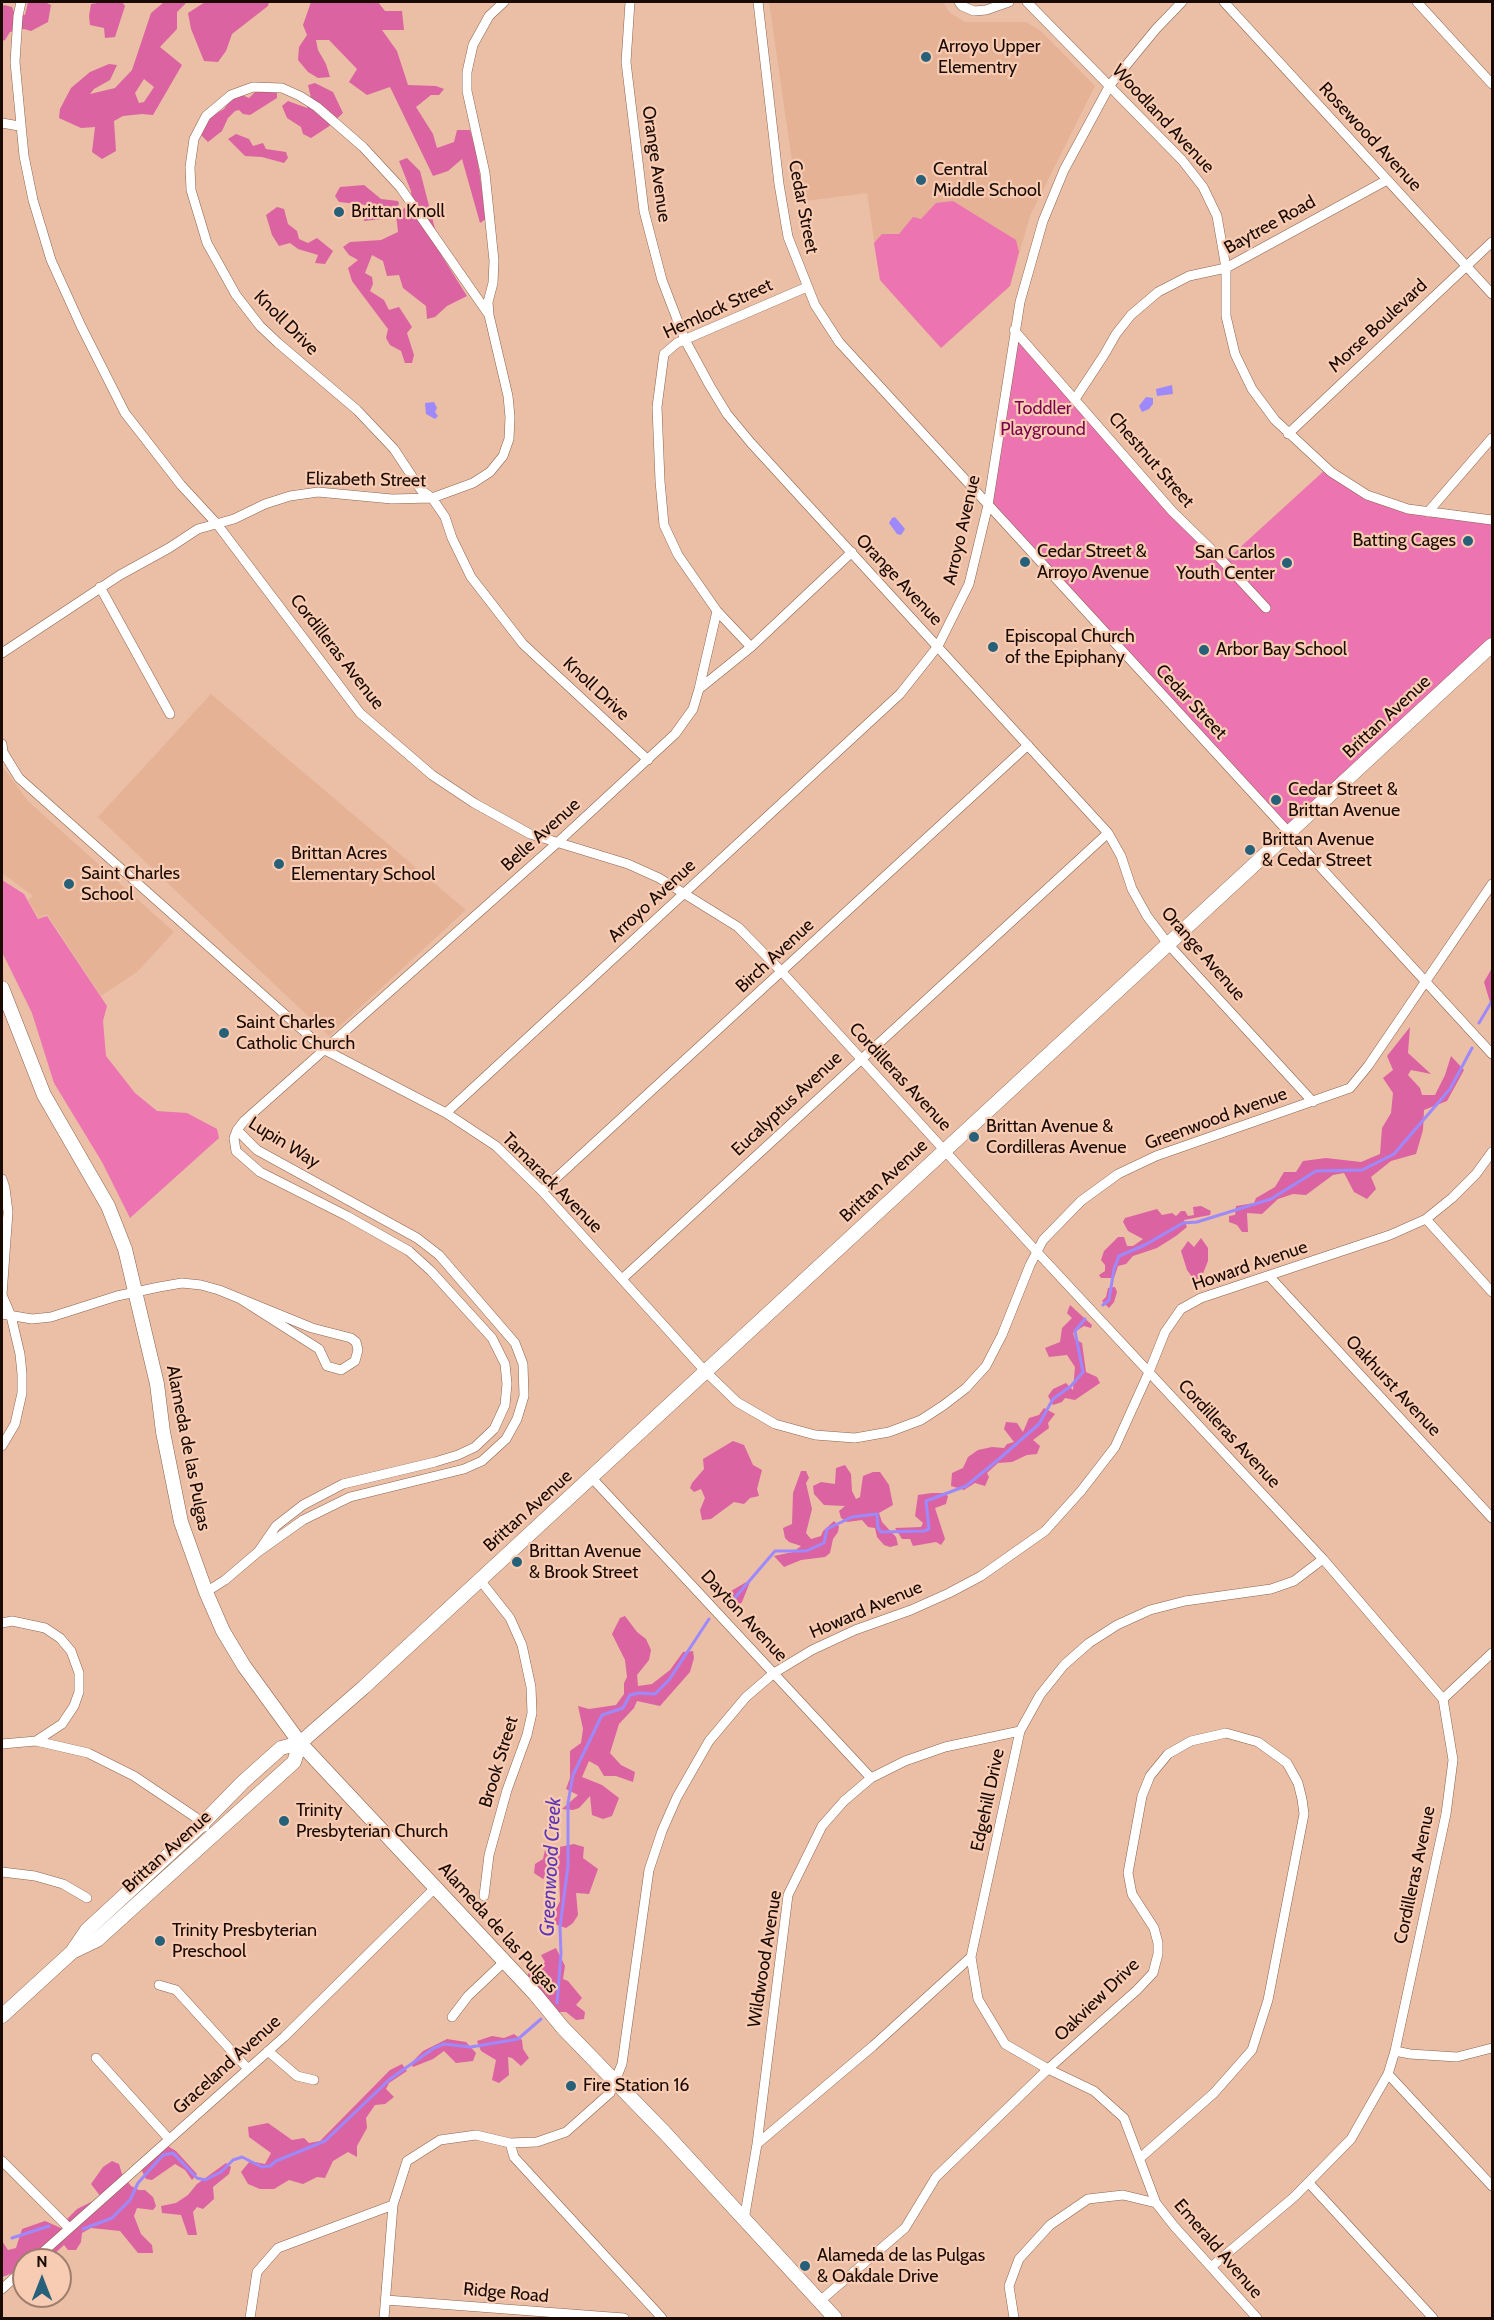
<!DOCTYPE html>
<html>
<head>
<meta charset="utf-8">
<style>
	body { margin:0 }
	#map { position:relative; width:1494px; height:2320px; overflow:hidden; background:#ebbea6; font-family:Cabin,sans-serif }
	canvas { display:block }
	.frame { position:absolute; inset:0; border:3px solid #190b04; pointer-events:none }
	.north { position:absolute; left:12px; top:2248px; width:60px; height:60px; box-sizing:border-box; background:#f8cbb3; border:2px solid #9f7e6d; border-radius:50%; rotate:0deg; font-size:16px; font-weight:700; line-height:24px; text-align:center; color:#190b04 }
	.north::after { content:''; display:block; margin:auto; width:21px; height:27px; background:#266079; clip-path:polygon(50% 0,100% 100%,50% 72%,0 100%) }
</style>
</head>
<body>
<div id="map">
<canvas width="1494" height="2320"></canvas>
<div class="frame"></div>
<div class="north">N</div>
</div>
<script>
const context = document.querySelector('canvas').getContext('2d');
context.lineJoin = 'round';
function fillPath(path, color) { context.fillStyle = color; context.fill(path, 'evenodd'); }
const shape = rows => new Path2D(rows.map(r => 'M' + r).join(''));
function strokePath(path, color, width, dash) { context.strokeStyle = color; context.lineWidth = width; context.lineCap = dash ? 'butt' : 'round'; context.setLineDash(dash || []); context.stroke(path); }
function drawText(font, color, halo, rows, align = 'center') {
  context.font = font + ' Cabin,sans-serif'; context.lineWidth = 4.5; context.setLineDash([]); context.textBaseline = 'middle'; context.strokeStyle = halo; context.fillStyle = color; for (const [text, x, y, turn = 0] of rows) {
    context.save(); context.translate(x, y); context.rotate((+turn || 0) * Math.PI / 180); context.textAlign = isNaN(turn) ? turn : align; if (halo) context.strokeText(text, 0, 0); context.fillText(text, 0, 0); context.restore();
  }
}
const built = shape([
	[769,2,943,2,950,13,965,22,1026,22,1041,31,1095,86,1030,216,1010,286,941,348,880,280,867,193,798,202],
	[211,694,466,910,329,1036,98,817],
	[2,766,28,801,174,932,137,972,101,996,47,914,39,918,28,900,33,896,2,873]
]);
const green = shape([
	[953,201,1016,240,1019,252,1010,286,941,348,880,280,874,243,882,234,899,234,913,217,921,219,936,203],
	[1014,330,1224,562,1326,469,1388,503,1492,520,1492,645,1288,833,988,505],
	[2,880,24,894,38,919,47,916,107,1006,103,1021,106,1056,135,1093,157,1111,187,1113,217,1129,219,1138,130,1218,102,1162,54,1083,32,1013,2,952]
]);
const forest = shape([
	[28,2,45,2,51,5,48,22,31,31,24,29,10,32,5,40,2,41,2,7,4,5,12,7,15,15,25,15],
	[104,2,122,2,125,6,115,37,105,38,104,28,90,25,89,16,91,4],
	[164,2,187,2,177,12,177,29,160,47,182,65,153,115,142,114,123,116,114,121,116,151,102,159,92,152,95,127,81,128,59,118,60,109,71,88,90,72,109,64,117,65,110,80,94,89,90,94,115,88,132,70,151,13],
	[144,79,154,87,144,102,139,103,135,93],
	[205,2,269,2,268,6,232,34,226,51,218,62,204,61,191,29,188,13],
	[311,2,378,2,385,11,402,11,404,30,382,30,397,51,408,85,436,86,444,89,439,95,431,95,416,107,433,134,437,148,454,142,457,130,470,130,477,155,486,219,480,223,462,159,448,171,433,176,390,87,367,95,349,82,357,69,329,40,316,40,318,50,326,64,330,77,318,78,308,72,298,60,299,47,307,35,303,25],
	[315,83,333,92,343,113,328,127,311,138,303,134,301,127,287,118,282,106,288,101,307,108,311,98,308,85],
	[258,89,277,92,277,98,250,115,243,114,239,110,235,111,228,118,222,131,208,142,201,135,208,118,224,109,232,97,242,95,249,98],
	[236,134,249,139,253,146,263,143,266,149,286,152,288,158,284,163,262,157,245,156,228,139],
	[407,158,420,171,442,256,467,296,447,306,435,317,427,319,426,306,403,288,399,275,387,276,383,261,372,255,365,273,372,277,373,284,370,291,384,300,389,310,399,307,412,327,407,333,414,355,412,363,405,363,401,351,390,345,386,338,388,329,352,281,348,268,358,260,349,255,343,247,350,242,381,240,398,232,396,214,406,207,413,214,411,191,399,161],
	[364,185,381,199,398,201,399,204,396,209,381,219,364,221,363,214,367,205,339,202,335,196,340,187],
	[277,207,284,209,288,224,297,231,299,239,308,243,317,238,333,251,325,264,315,263,318,255,298,249,290,243,279,246,272,235,266,215],
	[1492,968,1492,1009,1484,982],
	[1410,1027,1408,1053,1431,1074,1411,1070,1408,1075,1420,1088,1422,1095,1435,1095,1445,1075,1451,1056,1464,1070,1447,1101,1424,1110,1423,1130,1416,1154,1391,1161,1371,1177,1376,1189,1367,1199,1354,1192,1344,1173,1333,1175,1306,1195,1293,1194,1278,1199,1262,1214,1247,1213,1248,1232,1242,1232,1237,1225,1229,1222,1229,1216,1235,1215,1236,1206,1254,1203,1256,1198,1275,1187,1284,1172,1296,1172,1303,1161,1326,1158,1361,1162,1380,1154,1382,1128,1391,1113,1393,1093,1383,1078,1393,1070,1387,1056],
	[1201,1206,1211,1211,1210,1215,1184,1220,1187,1227,1176,1236,1157,1248,1133,1256,1126,1264,1118,1266,1114,1278,1101,1278,1099,1275,1105,1271,1105,1265,1101,1260,1104,1251,1118,1237,1124,1237,1127,1246,1133,1246,1143,1239,1128,1231,1123,1222,1125,1218,1157,1209,1162,1215,1172,1213,1176,1216,1181,1211,1185,1211,1188,1216,1194,1215,1193,1207],
	[1201,1238,1208,1248,1208,1261,1202,1276,1195,1281,1187,1270,1181,1251,1188,1241,1194,1247],
	[1115,1287,1117,1292,1114,1302,1109,1308,1102,1301,1106,1297,1108,1288],
	[1070,1305,1092,1325,1091,1328,1084,1326,1073,1333,1075,1339,1082,1343,1086,1372,1097,1377,1100,1383,1075,1400,1065,1398,1062,1402,1053,1405,1048,1396,1053,1389,1066,1383,1073,1390,1075,1367,1067,1355,1049,1357,1045,1348,1060,1342,1062,1328,1072,1318,1067,1313],
	[1044,1408,1055,1414,1048,1423,1049,1428,1033,1440,1040,1446,1037,1454,1027,1455,1012,1462,998,1463,987,1473,989,1477,985,1486,975,1483,964,1490,951,1486,952,1473,963,1468,968,1457,978,1450,992,1447,1004,1448,1007,1444,1014,1442,1004,1429,1006,1422,1017,1423,1023,1432,1029,1418,1039,1415],
	[733,1441,744,1445,753,1465,762,1470,757,1489,759,1496,750,1498,744,1504,734,1502,711,1519,702,1520,700,1510,705,1498,701,1489,694,1492,690,1488,692,1483,704,1469,703,1459],
	[845,1465,851,1474,852,1491,856,1499,860,1497,863,1476,873,1472,880,1472,889,1485,893,1505,879,1513,882,1522,896,1537,898,1545,890,1547,884,1545,877,1537,875,1528,868,1527,862,1520,847,1522,841,1518,839,1511,845,1506,824,1505,814,1494,813,1486,821,1482,835,1484,836,1468],
	[801,1471,806,1471,809,1478,806,1483,812,1509,806,1533,811,1539,821,1536,823,1531,834,1521,839,1526,838,1532,833,1539,830,1553,825,1557,801,1560,784,1567,774,1556,793,1552,801,1546,789,1542,785,1538,783,1528,792,1524,793,1493],
	[932,1493,943,1493,948,1496,946,1504,935,1508,945,1539,941,1545,936,1542,913,1546,910,1539,902,1539,895,1528,921,1527,923,1523,915,1516,918,1495],
	[748,1581,750,1582,742,1602,733,1613,722,1602,721,1597],
	[625,1616,637,1632,646,1639,651,1650,649,1660,637,1675,638,1686,652,1684,670,1670,683,1652,693,1651,694,1658,690,1672,660,1706,637,1701,634,1708,619,1724,610,1753,621,1765,635,1772,633,1782,616,1776,604,1776,598,1766,589,1761,582,1777,602,1785,619,1798,612,1816,603,1819,592,1815,590,1796,579,1808,573,1810,562,1809,578,1795,566,1789,570,1778,570,1751,581,1743,583,1729,578,1706,589,1709,616,1705,624,1694,624,1683,627,1677,625,1660,612,1634,620,1618],
	[574,1844,584,1847,583,1858,598,1869,589,1894,576,1893,578,1915,573,1923,566,1928,554,1924,555,1911,560,1901,559,1873,553,1869,543,1879,534,1873,535,1864,543,1859,545,1850],
	[556,1948,565,1966,563,1979,568,1981,582,1998,576,2005,585,2012,584,2019,576,2020,566,2012,559,2012,528,1981,528,1973,545,1962,541,1955],
	[514,2034,522,2040,523,2049,529,2058,521,2066,512,2058,508,2057,509,2075,499,2083,492,2080,496,2060,481,2051,477,2041,492,2036,504,2038],
	[447,2039,466,2042,476,2053,473,2061,456,2063,444,2051,433,2059,413,2067,411,2063,423,2051],
	[402,2064,407,2071,389,2083,386,2089,394,2097,385,2104,375,2105,366,2118,367,2128,357,2146,357,2157,348,2152,333,2161,325,2178,317,2177,303,2184,289,2180,274,2189,260,2189,248,2184,241,2172,250,2161,265,2164,271,2153,249,2137,248,2127,268,2123,292,2140,304,2138,309,2143,320,2141,390,2070],
	[166,2145,176,2151,197,2174,192,2180,185,2170,175,2164,152,2180,146,2179,141,2169],
	[112,2161,119,2164,122,2174,131,2186,139,2190,145,2190,153,2197,156,2206,153,2210,137,2208,134,2216,141,2234,152,2245,153,2253,138,2253,120,2231,91,2228,82,2233,81,2242,76,2250,68,2250,64,2245,48,2260,20,2260,16,2272,2,2277,2,2241,8,2250,16,2248,22,2229,45,2221,63,2229,67,2219,77,2209,101,2197,91,2184,103,2167],
	[226,2163,231,2167,229,2174,213,2187,214,2199,203,2209,197,2207,193,2212,197,2235,188,2235,181,2215,162,2213,161,2206,176,2203,188,2195,197,2184]
]);
const water = shape([
	[1172,385,1173,394,1157,396,1156,389],
	[1146,397,1153,398,1153,404,1149,409,1142,412,1139,406],
	[434,402,437,408,435,412,438,416,435,419,426,414,425,403],
	[895,517,905,529,901,535,897,534,889,523,892,518]
]);
const stream = shape([
	[1479,1023,1492,1001],
	[1103,1305,1109,1300,1114,1269,1119,1256,1145,1245,1183,1223,1197,1222,1271,1199,1316,1171,1362,1170,1394,1154,1450,1089,1472,1048],
	[727,1607,775,1551,806,1551,824,1543,827,1529,852,1517,877,1514,878,1528,881,1532,924,1531,929,1529,926,1501,966,1486,999,1459,1039,1424,1053,1399,1071,1386,1083,1372,1075,1331,1085,1319],
	[557,2003,561,1954,560,1927,568,1866,568,1803,573,1775,602,1715,623,1708,630,1695,639,1693,655,1694,669,1680,709,1619],
	[83,2229,112,2218,130,2200,138,2183,163,2155,173,2153,197,2178,205,2180,221,2172,233,2160,242,2157,262,2167,270,2166,276,2161,325,2141,390,2079,434,2048,444,2044,471,2047,518,2039,541,2019],
	[12,2238,49,2226]
]);
const street = shape([
	[21,2,18,16,15,62,24,156,33,200,51,260,81,326,125,413,181,485,217,524,360,713,432,775,474,803,530,834,628,864,659,878,738,927,782,972,1037,1252,1323,1559,1443,1699,1453,1760,1446,1814,1395,2051,1388,2074,1351,2139,1294,2197,1211,2267],
	[630,2,626,62,644,211,662,280,685,340,710,386,727,414,751,443,1108,833,1121,856,1132,889,1147,916,1168,944,1313,1102],
	[758,2,779,184,788,237,815,305,839,342,1492,1054],
	[959,2,962,6,974,11,986,10,1009,2],
	[1027,2,1182,160,1203,187,1217,216,1226,268,1226,316,1235,354,1252,389,1275,420,1331,472,1367,495,1408,509,1492,520],
	[1224,2,1492,294],
	[1417,2,1492,84],
	[2,123,19,126],
	[489,315,400,187,363,147,317,107,300,96,282,88,253,87,231,95,206,116,194,139,190,167,191,190,207,243,236,295,260,326,278,343,357,410,394,449,421,490,432,498,445,517,452,538,471,577,523,644,648,760],
	[1014,330,1172,511,1217,555,1266,608],
	[1075,399,1104,355,1116,334,1131,315,1158,292,1189,276,1226,268,1387,180],
	[1288,434,1492,242],
	[1428,512,1492,438],
	[100,587,170,714],
	[751,647,717,611,678,555,664,525,660,481,657,407,664,354,677,343,807,287],
	[2,653,120,575,169,548,198,529,234,519,265,504,290,496,318,492,392,499,432,498,473,483,490,472,503,456,509,439,510,417,508,396,489,315,488,302,493,283,494,261,485,173,467,91,467,72,473,45,489,16,504,2],
	[699,689,717,611],
	[2,744,3,752,19,778,325,1050,446,1113,496,1146,542,1191,705,1371,737,1402,775,1424,815,1435,855,1438,889,1432,921,1420,944,1405,966,1388,986,1366,1002,1335,1030,1265,1043,1240,1081,1201,1118,1174,1156,1156,1350,1088,1368,1066,1492,884],
	[446,1113,900,694,938,646,969,584,988,505,1020,302,1043,221,1064,170,1110,85,1156,29,1182,2],
	[2,1179,5,1188,8,1212,2,1295,11,1316,20,1354,22,1374,22,1393,15,1424,2,1446],
	[542,1191,1028,745],
	[1426,1219,1492,1292],
	[1269,1276,1492,1518],
	[622,1279,1108,833],
	[2,1314,32,1319,51,1317,117,1296,159,1287,182,1283,201,1285,219,1290,312,1328,351,1338,356,1342,358,1350,355,1361,341,1370,327,1366,319,1349,242,1300],
	[591,1477,871,1778],
	[258,1552,276,1526,303,1505,343,1484,435,1462,458,1455,475,1447,494,1429,505,1405,507,1384,505,1364,492,1338,431,1271,409,1251,347,1216,260,1172,236,1151,234,1138,237,1130,244,1121,557,843,675,734,693,709,699,689,751,647,852,552],
	[480,1580,510,1618,522,1645,531,1687,532,1713,527,1735,507,1790,489,1855,484,1896],
	[206,1592,225,1580,258,1552,303,1520,350,1497,464,1469,482,1461,506,1439,517,1419,524,1396,523,1364,515,1343,439,1255,417,1238,257,1150,237,1130],
	[2,1623,12,1621,45,1628,60,1638,71,1651,79,1673,79,1692,74,1706,62,1724,36,1741,2,1744],
	[1443,1699,1492,1653],
	[36,1741,88,1753,134,1776,195,1817,205,1827],
	[2,1872,35,1876,63,1884,87,1898],
	[971,1957,978,1999,1005,2044,1048,2069,1094,2091,1124,2118,1156,2203,1174,2226,1257,2318],
	[159,1985,176,1990,248,2069],
	[452,2017,468,1996,505,1961],
	[268,2051,297,2076,314,2080],
	[1395,2051,1410,2054,1457,2057,1492,2048],
	[96,2058,169,2139],
	[1388,2074,1492,2186],
	[510,2143,514,2157,662,2318],
	[757,2144,873,2046,971,1957,1020,1731,1040,1695,1064,1665,1089,1643,1117,1625,1150,1610,1185,1601,1271,1589,1294,1581,1323,1559],
	[2,2161,69,2228],
	[1309,2183,1433,2318],
	[744,2220,757,2144,788,1895,822,1826,844,1801,871,1778,905,1761,945,1747,1020,1731],
	[34,2260,284,2037,436,1887],
	[2,2289,24,2269],
	[386,2300,624,2318],
	[820,2301,905,2228,936,2177,1048,2069,1137,1990,1153,1973,1158,1954,1158,1943,1154,1928,1132,1894,1128,1873,1142,1796,1150,1776,1168,1754,1191,1741,1226,1733,1258,1742,1287,1763,1298,1783,1302,1799,1304,1814,1268,2000,1252,2050,1214,2093,1140,2158],
	[250,2318,257,2272,278,2248,393,2205],
	[384,2318,393,2205,407,2161,440,2140,476,2135,510,2143,537,2142,566,2132,610,2093,622,2064,649,1870,662,1831,677,1797,709,1741,746,1697,774,1673,812,1650,855,1630,911,1610,949,1593,981,1576,1045,1531,1081,1491,1115,1447,1149,1372,1165,1332,1181,1309,1201,1298,1390,1235,1426,1219,1452,1198,1476,1174,1492,1152],
	[1014,2318,1009,2286,1019,2259,1050,2225,1088,2199,1123,2195,1156,2203]
]);
const secondary = shape([
	[2,988,44,1095,108,1206,125,1249,157,1384,163,1432,181,1522,206,1592,223,1631,244,1666,300,1743,535,1994,563,2028,665,2133,835,2318],
	[72,1952,97,1940,294,1762,300,1743],
	[2,2016,72,1952,87,1930,202,1824,243,1782,281,1748,300,1743,364,1687,1492,645]
]);
const markers = [
	[926,57,6,"#266079"],
	[921,180,6,"#266079"],
	[339,212,6,"#266079"],
	[1468,541,6,"#266079"],
	[1025,562,6,"#266079"],
	[1287,563,6,"#266079"],
	[993,647,6,"#266079"],
	[1204,650,6,"#266079"],
	[1276,800,6,"#266079"],
	[1250,850,6,"#266079"],
	[279,864,6,"#266079"],
	[69,884,6,"#266079"],
	[224,1033,6,"#266079"],
	[974,1137,6,"#266079"],
	[517,1562,6,"#266079"],
	[284,1821,6,"#266079"],
	[160,1941,6,"#266079"],
	[571,2086,6,"#266079"],
	[805,2266,6,"#266079"]
];
const poiNames = [
	["Arroyo Upper",938,47],
	["Elementry",938,68],
	["Central",933,170],
	["Middle School",933,191],
	["Brittan Knoll",351,212],
	["Batting Cages",1456,541,"right"],
	["Cedar Street &",1037,552],
	["Arroyo Avenue",1037,573],
	["San Carlos",1275,553,"right"],
	["Youth Center",1275,574,"right"],
	["Episcopal Church",1005,637],
	["of the Epiphany",1005,658],
	["Arbor Bay School",1216,650],
	["Cedar Street &",1288,790],
	["Brittan Avenue",1288,811],
	["Brittan Avenue",1262,840],
	["& Cedar Street",1262,861],
	["Brittan Acres",291,854],
	["Elementary School",291,875],
	["Saint Charles",81,874],
	["School",81,895],
	["Saint Charles",236,1023],
	["Catholic Church",236,1044],
	["Brittan Avenue &",986,1127],
	["Cordilleras Avenue",986,1148],
	["Brittan Avenue",529,1552],
	["& Brook Street",529,1573],
	["Trinity",296,1811],
	["Presbyterian Church",296,1832],
	["Trinity Presbyterian",172,1931],
	["Preschool",172,1952],
	["Fire Station 16",583,2086],
	["Alameda de las Pulgas",817,2256],
	["& Oakdale Drive",817,2277]
];
const streetNames = [
	["Woodland Avenue",1163,119,47],
	["Rosewood Avenue",1370,137,47],
	["Orange Avenue",656,164,82],
	["Cedar Street",803,207,79],
	["Baytree Road",1270,225,-29],
	["Hemlock Street",718,309,-25],
	["Knoll Drive",286,323,45],
	["Morse Boulevard",1378,326,-43],
	["Chestnut Street",1151,460,49],
	["Elizabeth Street",366,480,1],
	["Arroyo Avenue",962,530,-77],
	["Orange Avenue",899,580,47],
	["Cordilleras Avenue",337,652,52],
	["Knoll Drive",596,689,43],
	["Cedar Street",1191,702,47],
	["Brittan Avenue",1387,717,-43],
	["Belle Avenue",541,835,-42],
	["Arroyo Avenue",652,901,-43],
	["Orange Avenue",1203,954,49],
	["Birch Avenue",775,956,-43],
	["Cordilleras Avenue",900,1077,47],
	["Eucalyptus Avenue",787,1104,-43],
	["Greenwood Avenue",1216,1119,-20],
	["Lupin Way",284,1143,32],
	["Brittan Avenue",884,1181,-43],
	["Tamarack Avenue",552,1183,45],
	["Howard Avenue",1250,1266,-19],
	["Oakhurst Avenue",1393,1386,47],
	["Cordilleras Avenue",1229,1434,47],
	["Alameda de las Pulgas",188,1448,79],
	["Brittan Avenue",528,1511,-42],
	["Howard Avenue",866,1610,-23],
	["Dayton Avenue",744,1616,47],
	["Brook Street",499,1762,-73],
	["Edgehill Drive",988,1800,-78],
	["Brittan Avenue",167,1852,-42],
	["Cordilleras Avenue",1415,1875,-78],
	["Alameda de las Pulgas",498,1928,48],
	["Wildwood Avenue",765,1959,-81],
	["Oakview Drive",1097,2000,-44],
	["Graceland Avenue",227,2065,-42],
	["Emerald Avenue",1218,2249,49],
	["Ridge Road",506,2293,5]
];
const parkNames = [
	["Toddler",1043,409],
	["Playground",1043,430]
];
const waterNames = [
	["Greenwood Creek",551,1867,-87]
];
fillPath(built, '#e5b296');
fillPath(green, '#ec74b1');
fillPath(forest, '#db63a2');
fillPath(water, '#9e89fc');
strokePath(stream, '#9e89fc', 3);
strokePath(street, '#8b644e', 10);
strokePath(secondary, '#8b644e', 15);
strokePath(street, '#fff', 9);
strokePath(secondary, '#fff', 14);
for (const [x, y, r, color] of markers) { const dot = new Path2D(); dot.arc(x, y, r, 0, 2 * Math.PI); context.fillStyle = color; context.fill(dot); strokePath(dot, '#f8cbb3', 2); }
drawText('18px', '#190b04', '#f8cbb3', poiNames, 'left');
drawText('18px', '#190b04', '#f8cbb3', streetNames);
drawText('18px', '#79034e', '#f8cbb3', parkNames);
drawText('italic 20px', '#5b34b9', '#f8cbb3', waterNames);
</script>
</body>
</html>
